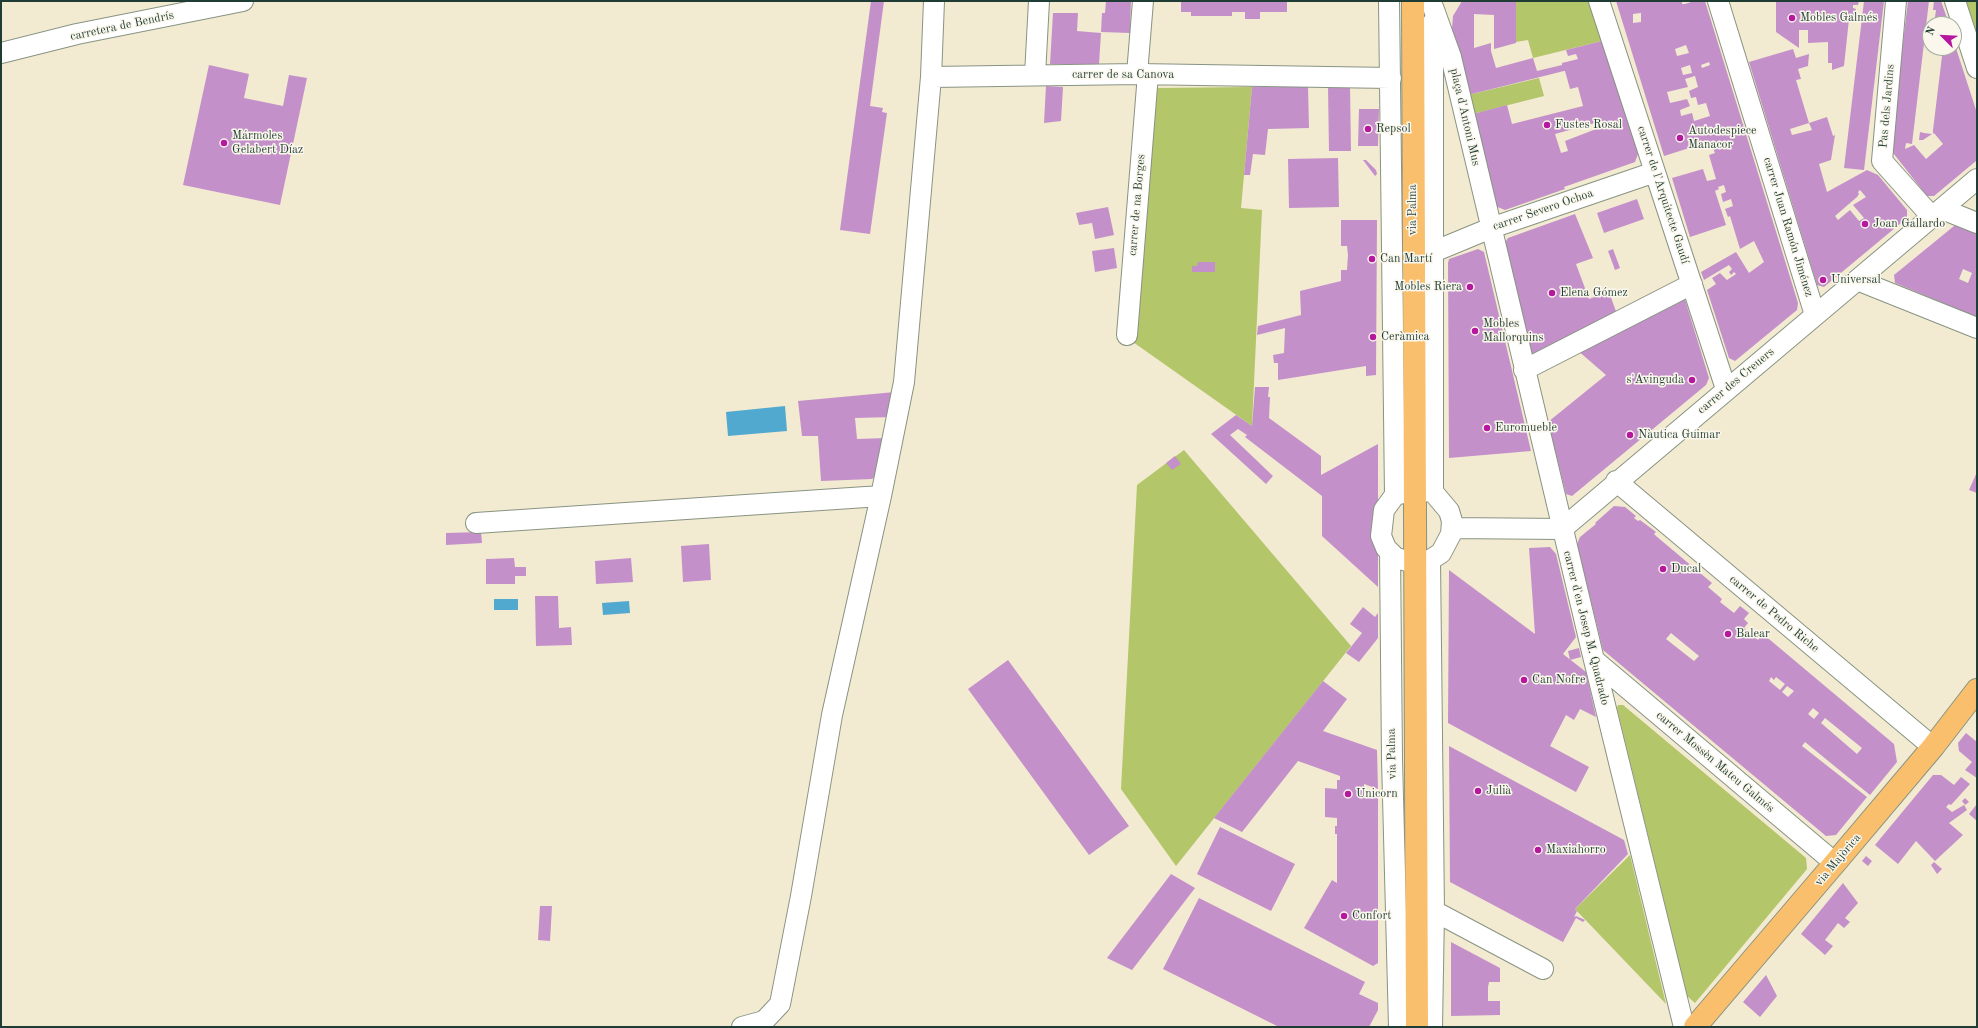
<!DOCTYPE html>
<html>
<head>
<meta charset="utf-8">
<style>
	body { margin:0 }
	#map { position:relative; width:1978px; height:1028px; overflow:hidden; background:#f2ead1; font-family:"Old Standard TT",serif }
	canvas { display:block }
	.frame { position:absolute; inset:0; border:2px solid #1f3d34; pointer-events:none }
	.north { position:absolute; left:1922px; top:16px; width:40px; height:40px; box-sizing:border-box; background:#fbf7ec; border:1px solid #a3ada2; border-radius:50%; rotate:294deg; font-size:11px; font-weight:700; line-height:16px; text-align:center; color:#1f3d34 }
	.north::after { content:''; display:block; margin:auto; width:14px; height:18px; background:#b5179e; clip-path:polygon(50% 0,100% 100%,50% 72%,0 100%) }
</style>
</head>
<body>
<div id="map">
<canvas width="1978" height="1028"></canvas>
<div class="frame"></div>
<div class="north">N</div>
</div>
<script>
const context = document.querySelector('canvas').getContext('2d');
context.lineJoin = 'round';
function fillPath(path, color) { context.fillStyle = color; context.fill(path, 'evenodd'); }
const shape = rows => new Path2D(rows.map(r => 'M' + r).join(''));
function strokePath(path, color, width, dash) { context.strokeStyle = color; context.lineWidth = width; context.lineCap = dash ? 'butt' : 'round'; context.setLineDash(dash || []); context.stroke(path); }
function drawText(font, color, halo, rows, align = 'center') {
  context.font = font + ' "Old Standard TT",serif'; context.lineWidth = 3; context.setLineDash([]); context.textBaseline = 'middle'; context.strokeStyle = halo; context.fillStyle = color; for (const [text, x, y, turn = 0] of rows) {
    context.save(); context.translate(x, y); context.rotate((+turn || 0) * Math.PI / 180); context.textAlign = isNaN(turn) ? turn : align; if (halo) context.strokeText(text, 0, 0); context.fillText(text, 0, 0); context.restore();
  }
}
const green = shape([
	[1516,1,1589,1,1602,41,1533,58,1528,40,1516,42],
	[1966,1,1977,1,1977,34],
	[1539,78,1544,96,1473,114,1468,95],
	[1252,87,1241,208,1262,210,1252,426,1133,342,1157,88],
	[1184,450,1351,646,1176,866,1121,789,1137,485],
	[1618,705,1623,705,1806,858,1807,869,1695,1003,1687,996,1617,708],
	[1630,855,1648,930,1666,1004,1575,909]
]);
const water = shape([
	[785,406,787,431,728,436,726,412],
	[494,599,518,599,518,610,494,610],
	[629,601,630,613,603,615,602,603]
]);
const building = shape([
	[871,1,884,1,870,106,883,108,882,112,887,113,870,234,840,230],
	[1106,1,1131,1,1130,33,1101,32,1102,13,1105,13],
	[1181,1,1287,1,1287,12,1260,12,1260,19,1245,19,1245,12,1232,12,1232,16,1191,16,1191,12,1181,12],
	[1462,1,1516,1,1516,43,1494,49,1494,15,1474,14,1474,48,1491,43,1491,51,1496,68,1533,58,1537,71,1562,65,1562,63,1578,59,1576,54,1568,56,1566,50,1602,41,1638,154,1635,162,1564,187,1565,189,1505,210,1495,206,1473,114,1507,105,1512,124,1583,106,1578,87,1570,89,1565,71,1564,71,1468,95,1452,28,1453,16],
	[1602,121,1604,126,1565,141,1568,151,1561,153,1555,134],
	[1616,1,1682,1,1682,4,1685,4,1694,1,1705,1,1798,303,1797,310,1735,361,1729,358,1707,290,1716,284,1712,278,1720,273,1727,280,1736,274,1734,272,1731,275,1729,272,1732,269,1729,265,1704,280,1701,272,1736,252,1749,273,1764,262,1754,241,1740,249,1730,216,1728,217,1725,209,1733,206,1731,199,1723,202,1721,194,1726,192,1724,185,1718,187,1719,189,1715,191,1726,225,1690,237,1672,178,1703,169,1707,181,1716,179,1709,155,1715,153,1713,148,1707,149,1705,143,1664,156],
	[1641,13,1641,22,1633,23,1633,14],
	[1686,45,1689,53,1677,56,1675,49],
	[1709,62,1710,65,1702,68,1701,65],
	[1690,65,1692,73,1683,75,1681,68],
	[1695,76,1698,87,1689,91,1691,98,1696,97,1698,105,1706,103,1710,116,1694,121,1692,113,1681,116,1680,110,1690,106,1687,99,1670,103,1667,92,1688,87,1685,79],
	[1776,1,1859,1,1858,5,1853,5,1853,8,1856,9,1855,20,1849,19,1844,66,1832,70,1832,63,1828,63,1828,42,1808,43,1808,30,1799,30,1799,48,1776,32],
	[1864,1,1884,1,1864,170,1844,168],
	[1908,1,1929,1,1912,144,1906,143,1905,149,1914,145,1926,159,1943,144,1934,133,1933,134,1933,130,1943,48,1954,48,1954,42,1977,113,1977,162,1976,161,1934,196,1927,196,1890,149],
	[1934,1,1941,1,1949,24,1934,24,1936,10,1933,10],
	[1053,13,1078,13,1077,31,1101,33,1099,64,1050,64],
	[1793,49,1796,58,1809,54,1808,66,1798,69,1801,79,1796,80,1809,123,1790,129,1792,135,1812,130,1809,123,1827,117,1833,136,1835,135,1831,160,1819,164,1827,192,1867,170,1878,175,1907,210,1907,218,1824,287,1817,285,1749,62],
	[1860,190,1866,197,1853,205,1864,218,1859,221,1850,210,1838,220,1835,216,1857,197,1859,194,1858,192],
	[209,65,249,74,244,98,283,106,289,75,307,78,280,205,183,185],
	[1046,86,1063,87,1061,121,1044,123],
	[1308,86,1309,128,1268,129,1265,155,1253,154,1250,175,1244,175,1252,87],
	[1328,87,1350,87,1351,151,1329,151],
	[1359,109,1379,109,1378,146,1358,146],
	[1920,132,1924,133,1932,134,1923,140,1919,140],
	[1338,158,1339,207,1289,208,1288,159],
	[1363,160,1366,160,1376,170,1377,174,1375,176],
	[1637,199,1644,219,1604,233,1597,213],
	[1108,207,1114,235,1095,239,1092,223,1079,225,1076,213],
	[1575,214,1593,258,1576,264,1589,299,1609,292,1618,317,1532,357,1504,244,1508,238],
	[1341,220,1377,220,1376,375,1366,376,1366,366,1278,380,1278,363,1274,363,1273,355,1284,353,1285,328,1257,335,1258,326,1301,315,1300,291,1341,281,1341,270,1347,270,1348,255,1347,246,1341,246],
	[1962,225,1977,231,1977,317,1895,283,1894,275,1954,226],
	[1963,269,1972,273,1968,283,1959,279],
	[1114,248,1117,268,1095,272,1092,251],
	[1478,249,1484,252,1531,451,1449,458,1448,263,1449,259],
	[1613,249,1620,268,1615,270,1608,251],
	[1198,262,1215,262,1215,272,1192,272,1192,266,1197,266],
	[1683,293,1709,378,1706,385,1572,496,1566,494,1548,422,1606,375,1576,349],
	[1255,387,1269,387,1268,397,1270,397,1269,418,1321,456,1321,475,1378,444,1378,587,1322,536,1322,496,1245,437,1247,435,1238,429,1230,435,1273,476,1266,484,1211,434,1236,415,1252,426],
	[895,392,893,417,855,418,857,439,886,438,881,472,872,479,821,481,818,436,802,436,798,401],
	[1175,456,1181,464,1172,470,1166,463],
	[1977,472,1977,493,1969,490],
	[1614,506,1625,507,1636,516,1634,518,1638,521,1640,520,1656,532,1654,534,1656,536,1712,583,1708,587,1722,599,1720,602,1734,613,1740,606,1749,613,1744,619,1748,623,1744,628,1758,640,1763,634,1894,744,1897,762,1870,795,1805,742,1802,746,1867,797,1836,835,1826,836,1603,650,1577,544,1580,537,1596,524,1595,523],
	[1671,633,1699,656,1694,661,1666,639],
	[1771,677,1774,680,1776,677,1785,684,1780,690,1769,681],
	[1787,686,1794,691,1788,697,1782,692],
	[1813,708,1819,713,1814,719,1808,714],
	[1825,718,1862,748,1857,754,1821,723],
	[481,532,482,543,446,545,446,533],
	[709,544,711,580,683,582,681,546],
	[1550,547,1556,554,1576,637,1563,654,1586,672,1596,717,1580,709,1574,720,1566,715,1550,746,1589,767,1576,792,1448,723,1449,570,1535,634,1529,548],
	[514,558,515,567,526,567,526,576,515,576,515,584,486,584,486,559],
	[631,558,633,582,596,584,595,561],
	[535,596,558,596,559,628,571,627,572,645,536,646],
	[1363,607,1375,617,1378,613,1378,638,1359,662,1346,653,1362,633,1350,624],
	[1579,648,1581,657,1570,660,1568,651],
	[1008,660,1129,826,1089,855,968,689],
	[1323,681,1347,699,1323,731,1377,750,1378,789,1364,784,1364,792,1378,797,1378,963,1373,966,1304,928,1332,880,1337,883,1337,834,1335,834,1335,826,1337,826,1337,818,1325,817,1325,788,1337,789,1337,780,1340,780,1340,776,1298,761,1242,832,1214,818],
	[1966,733,1977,742,1977,778,1965,770,1972,762,1959,751,1958,743],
	[1449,746,1624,840,1628,854,1575,909,1577,911,1574,917,1576,916,1585,920,1583,922,1576,918,1563,942,1450,882],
	[1933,775,1941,775,1954,785,1961,777,1970,784,1951,805,1949,804,1946,807,1952,812,1964,805,1967,810,1949,823,1963,835,1935,861,1916,841,1898,864,1875,845],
	[1965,798,1969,802,1965,805,1962,801],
	[1977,804,1977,821,1969,814],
	[1220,827,1295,864,1271,911,1197,874],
	[1866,856,1872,861,1868,866,1862,861],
	[1934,862,1942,869,1937,874,1931,865],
	[1171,874,1195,888,1132,970,1107,958],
	[1843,883,1858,903,1845,918,1850,922,1844,928,1838,923,1825,940,1833,946,1825,955,1801,934],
	[1199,898,1365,982,1359,994,1378,1003,1378,1010,1369,1027,1279,1027,1163,969],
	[540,906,552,906,550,941,538,940],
	[1451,942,1500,968,1500,982,1489,982,1488,987,1488,1001,1500,1001,1500,1015,1451,1016],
	[1766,975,1777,996,1760,1017,1743,1002]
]);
const minor = shape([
	[934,1,931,77,1137,74,1391,78],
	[1389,1,1395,495],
	[1599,1,1726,389],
	[1718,1,1815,315],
	[1896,1,1882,161,1932,217],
	[1955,1,1977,68],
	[1433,7,1451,57,1594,660,1684,1027],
	[1,53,77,34,243,1],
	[1137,74,1143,1],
	[1035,75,1039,1],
	[1942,209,1977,223],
	[1433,252,1491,228,1655,172],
	[1857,280,1977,328],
	[1127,335,1148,74],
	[1524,370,1692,284],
	[1616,481,1933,747],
	[1414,490,1433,492,1449,511,1452,521,1451,534,1441,553,1430,560,1415,563,1396,558,1386,548,1381,536,1384,510,1395,495,1414,490],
	[1433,492,1433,22],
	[476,523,881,496],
	[1452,528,1562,529,1977,179],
	[1390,553,1392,759,1399,1027],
	[1430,560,1434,911,1432,1027],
	[1594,660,1835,863],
	[1434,911,1543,969],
	[742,1027,764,1021,780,1004,801,896,832,715,881,496,904,382,931,77]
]);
const major = shape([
	[1413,1,1417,1027],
	[1695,1027,1835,863,1933,747,1977,690]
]);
const markers = [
	[1792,18,4,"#b5179e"],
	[1547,125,4,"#b5179e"],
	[1368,129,4,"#b5179e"],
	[1680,138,4,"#b5179e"],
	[224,143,4,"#b5179e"],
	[1865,224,4,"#b5179e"],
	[1372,259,4,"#b5179e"],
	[1823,280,4,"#b5179e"],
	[1470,287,4,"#b5179e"],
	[1552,293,4,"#b5179e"],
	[1475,331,4,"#b5179e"],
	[1373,337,4,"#b5179e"],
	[1692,380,4,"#b5179e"],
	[1487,428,4,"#b5179e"],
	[1630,435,4,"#b5179e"],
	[1663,569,4,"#b5179e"],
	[1728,634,4,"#b5179e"],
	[1524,680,4,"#b5179e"],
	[1478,791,4,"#b5179e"],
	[1348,794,4,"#b5179e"],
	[1538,850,4,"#b5179e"],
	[1344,916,4,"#b5179e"]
];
const poiNames = [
	["Mobles Galmés",1800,18],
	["Fustes Rosal",1555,125],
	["Repsol",1376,129],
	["Autodespiece",1688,131],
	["Manacor",1688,145],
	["Mármoles",232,136],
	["Gelabert Díaz",232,150],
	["Joan Gallardo",1873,224],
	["Can Martí",1380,259],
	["Universal",1831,280],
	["Mobles Riera",1462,287,"right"],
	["Elena Gómez",1560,293],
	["Mobles",1483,324],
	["Mallorquins",1483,338],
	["Ceràmica",1381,337],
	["s'Avinguda",1684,380,"right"],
	["Euromueble",1495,428],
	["Nàutica Guimar",1638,435],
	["Ducal",1671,569],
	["Balear",1736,634],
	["Can Nofre",1532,680],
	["Julià",1486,791],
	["Unicorn",1356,794],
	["Maxiahorro",1546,850],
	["Confort",1352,916]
];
const streetNames = [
	["carretera de Bendrís",122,26,-12],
	["carrer de sa Canova",1123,75],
	["Pas dels Jardins",1887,106,-85],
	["plaça d'Antoni Mus",1465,117,77],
	["carrer de l'Arquitecte Gaudí",1663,195,72],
	["carrer de na Borges",1137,205,-85],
	["via Palma",1413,210,-90],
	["carrer Severo Ochoa",1543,210,-19],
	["carrer Juan Ramón Jiménez",1788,227,73],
	["carrer des Creuers",1736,381,-40],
	["carrer de Pedro Riche",1774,614,40],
	["carrer d'en Josep M. Quadrado",1586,628,76],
	["via Palma",1392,754,-91],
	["carrer Mossèn Mateu Galmés",1715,762,40],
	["via Majòrica",1838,860,-50]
];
fillPath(green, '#b3c669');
fillPath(water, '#52a9cf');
fillPath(building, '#c490ca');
strokePath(minor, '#889482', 22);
strokePath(major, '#889482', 24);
strokePath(minor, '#fff', 20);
strokePath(major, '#f9bf6c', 22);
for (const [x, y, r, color] of markers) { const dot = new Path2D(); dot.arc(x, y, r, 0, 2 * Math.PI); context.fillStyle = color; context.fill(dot); strokePath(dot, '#fbf7ec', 1.5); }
drawText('12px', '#1f3d34', '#fbf7ec', poiNames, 'left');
drawText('12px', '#1f3d34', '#fbf7ec', streetNames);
</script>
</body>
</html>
